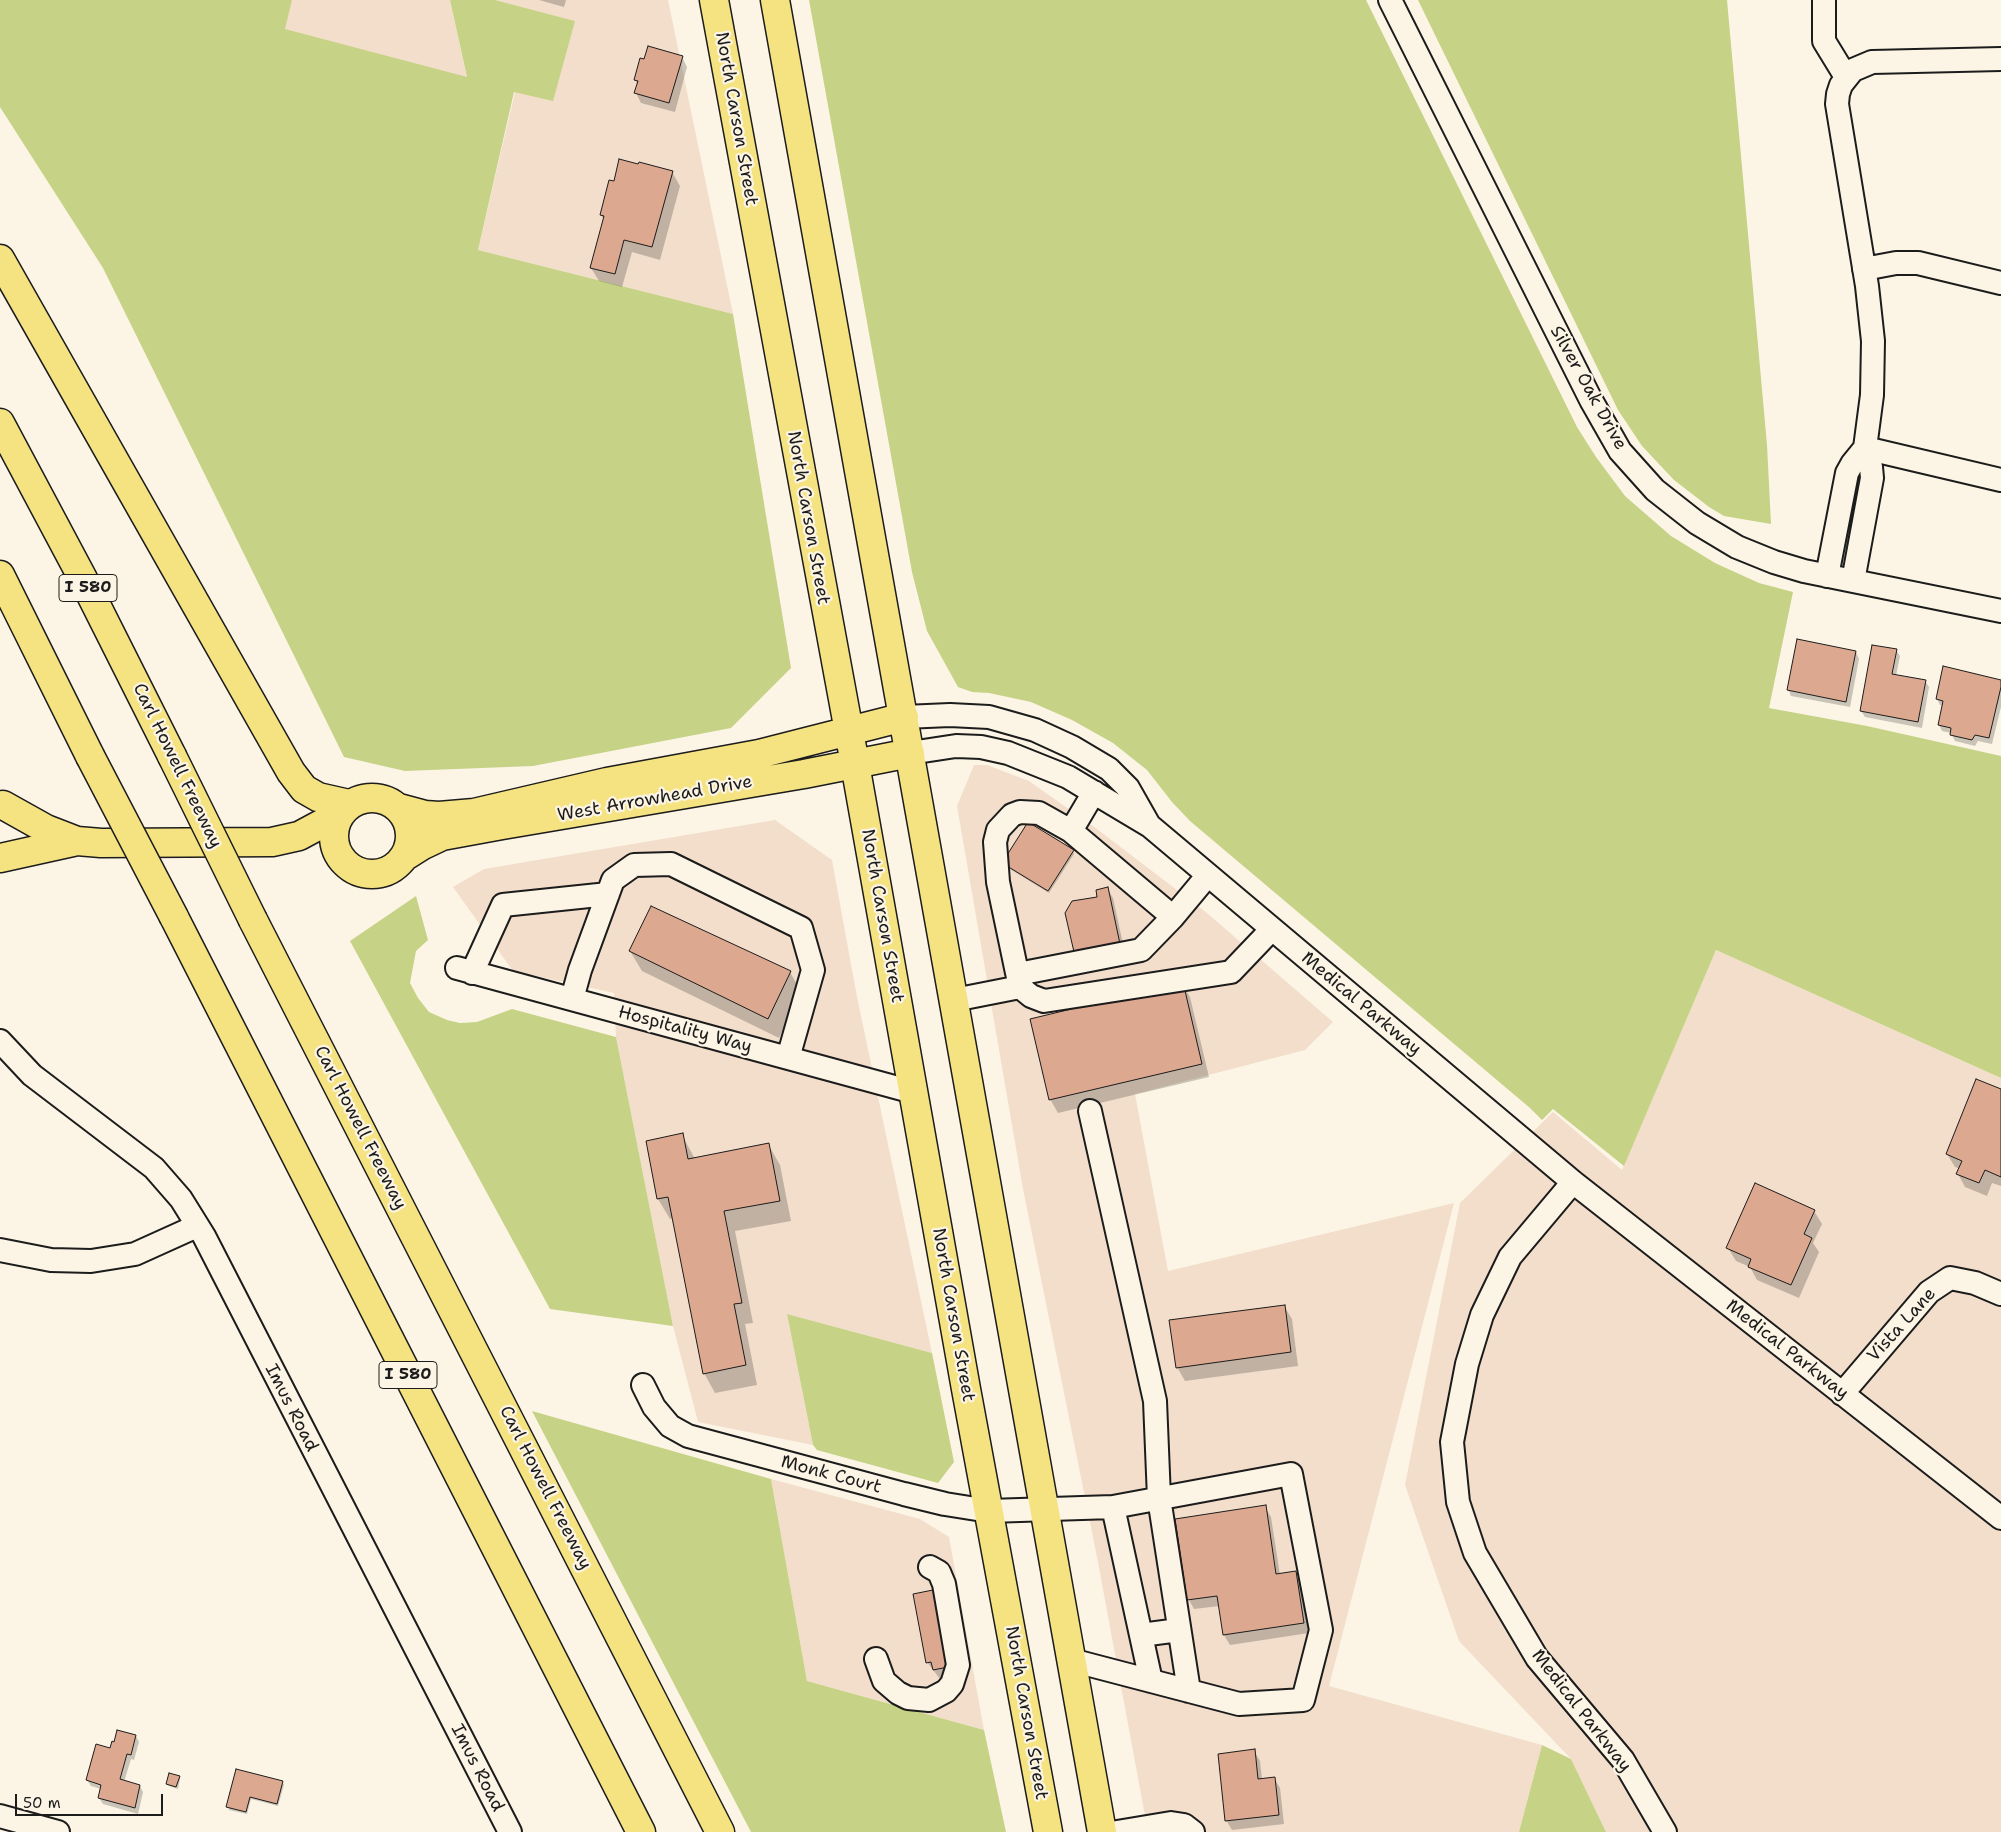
<!DOCTYPE html>
<html>
<head>
<meta charset="utf-8">
<style>
	body { margin:0 }
	#map { position:relative; width:2001px; height:1832px; overflow:hidden; background:#fcf5e5; font-family:"Shantell Sans",sans-serif }
	canvas { display:block }
	.scale { position:absolute; left:15px; top:1794px; width:148px; height:22px; box-sizing:border-box; border:2px solid #1c1c1c; border-top:0; padding-left:6px; font-size:15px; line-height:18px; white-space:nowrap; color:#1c1c1c; -webkit-text-stroke:4px #fcf5e5; paint-order:stroke }
</style>
</head>
<body>
<div id="map">
<canvas width="2001" height="1832"></canvas>
<div class="scale">50 m</div>
</div>
<script>
const context = document.querySelector('canvas').getContext('2d');
context.lineJoin = 'round';
function fillPath(path, color) { context.fillStyle = color; context.fill(path, 'evenodd'); }
const shape = rows => new Path2D(rows.map(r => 'M' + r).join(''));
function strokePath(path, color, width, dash) { context.strokeStyle = color; context.lineWidth = width; context.lineCap = dash ? 'butt' : 'round'; context.setLineDash(dash || []); context.stroke(path); }
function drawText(font, color, halo, rows, align = 'center') {
  context.font = font + ' "Shantell Sans",sans-serif'; context.lineWidth = 4.5; context.setLineDash([]); context.textBaseline = 'middle'; context.strokeStyle = halo; context.fillStyle = color; for (const [text, x, y, turn = 0] of rows) {
    context.save(); context.translate(x, y); context.rotate((+turn || 0) * Math.PI / 180); context.textAlign = isNaN(turn) ? turn : align; if (halo) context.strokeText(text, 0, 0); context.fillText(text, 0, 0); context.restore();
  }
}
const built = shape([
	[292,0,450,0,467,78,284,29],
	[495,0,668,0,733,314,478,250,515,92,574,21],
	[974,765,987,765,1029,781,1097,829,1207,913,1333,1022,1305,1050,1135,1094,1168,1271,1454,1203,1329,1686,1542,1745,1519,1832,1148,1832,1097,1557,1023,1189,957,806],
	[775,820,832,860,857,997,932,1353,787,1314,813,1445,698,1422,673,1326,616,1037,614,993,513,971,453,887,484,869],
	[1716,950,2001,1078,2001,1832,1606,1832,1571,1759,1459,1641,1405,1485,1460,1203,1553,1112,1622,1170],
	[771,1479,920,1519,949,1537,984,1730,807,1681]
]);
const green = shape([
	[0,0,292,0,285,29,467,77,450,0,495,0,575,21,553,101,514,92,478,250,733,314,791,668,731,728,533,766,405,771,344,757,103,268,0,107],
	[809,0,1366,0,1577,427,1596,457,1625,496,1671,536,1715,563,1759,583,1793,592,1769,708,1867,726,2001,756,2001,1078,1716,950,1624,1166,1553,1109,1542,1120,1530,1108,1190,821,1172,802,1147,770,1113,743,1072,720,1031,702,989,693,972,692,958,687,927,631,912,572],
	[1418,0,1727,0,1767,445,1771,524,1724,516,1709,507,1674,480,1642,446,1618,410],
	[416,896,428,940,416,951,410,983,418,998,429,1012,447,1020,460,1023,477,1022,512,1009,616,1037,673,1326,550,1309,350,941],
	[787,1314,932,1353,954,1462,938,1483,817,1450,813,1445],
	[532,1411,771,1479,807,1681,984,1730,1006,1832,751,1832],
	[1542,1745,1571,1759,1606,1832,1519,1832]
]);
const shadow = shape([
	[539,0,566,0,564,7],
	[682,57,687,67,675,112,641,103,636,93,638,85,635,80],
	[672,172,680,186,660,260,632,252,622,287,599,281,591,268,604,220,601,214],
	[1896,650,1900,656,1896,676,1925,681,1929,687,1922,728,1865,717,1861,711],
	[1856,652,1859,659,1850,707,1791,696,1788,689],
	[2001,681,2001,707,1992,744,1978,741,1975,746,1955,741,1951,733,1942,731,1939,725,1943,706,1940,705,1937,699],
	[1073,851,1074,854,1049,893,1005,866],
	[1107,888,1113,898,1125,953,1098,898],
	[630,951,790,972,801,992,779,1038,642,971],
	[1182,984,1190,997,1209,1077,1058,1113,1050,1099],
	[2001,1091,2001,1186,1992,1183,1987,1196,1965,1187,1958,1174,1960,1169,1955,1167,1947,1154],
	[682,1135,695,1159,768,1144,780,1165,791,1221,735,1231,753,1323,745,1324,757,1385,715,1393,704,1373,674,1218,670,1219,658,1199,647,1142],
	[1814,1211,1822,1224,1813,1243,1819,1252,1799,1298,1757,1280,1750,1267,1736,1261,1728,1248],
	[1284,1306,1292,1319,1298,1366,1185,1381,1177,1367],
	[1265,1507,1271,1517,1280,1575,1295,1572,1301,1582,1309,1633,1230,1645,1224,1635,1220,1606,1194,1609,1189,1600],
	[914,1595,953,1677,940,1679,927,1662],
	[136,1736,139,1742,134,1760,131,1759,124,1782,140,1786,143,1792,138,1814,103,1804,99,1798,101,1789,91,1786,87,1780,111,1749],
	[1254,1751,1260,1761,1262,1779,1274,1778,1280,1788,1284,1824,1232,1830,1226,1820],
	[237,1771,282,1782,284,1785,278,1806,251,1799,247,1814,229,1810,228,1807],
	[179,1777,180,1779,178,1789,169,1786,167,1784]
]);
const building = shape([
	[648,46,683,56,669,103,634,93,638,81,634,80,640,58,644,59,648,46],
	[619,159,638,164,639,162,673,171,652,247,624,240,615,274,590,268,604,216,600,215,609,180,614,181,619,159],
	[1797,639,1856,651,1846,702,1787,690,1797,639],
	[1872,645,1897,649,1892,674,1926,680,1918,722,1860,711,1872,645],
	[1943,666,2001,680,2001,687,1989,738,1975,735,1972,740,1950,735,1951,728,1938,725,1943,701,1936,699,1943,666],
	[1028,822,1074,850,1048,891,1002,863,1028,822],
	[1108,887,1120,944,1074,952,1065,913,1072,901,1097,897,1096,890,1108,887],
	[651,906,791,971,768,1019,629,951,651,906],
	[1183,982,1202,1064,1049,1100,1030,1019,1183,982],
	[1976,1079,2001,1089,2001,1177,1985,1170,1979,1183,1956,1174,1962,1161,1946,1154,1976,1079],
	[683,1133,688,1159,769,1143,780,1201,724,1211,742,1303,734,1304,746,1365,703,1374,668,1197,657,1199,646,1141,683,1133],
	[1755,1183,1815,1210,1804,1234,1812,1238,1791,1285,1748,1267,1751,1259,1726,1248,1755,1183],
	[1285,1305,1291,1352,1176,1368,1169,1320,1285,1305],
	[1266,1505,1276,1574,1296,1571,1304,1623,1223,1635,1217,1596,1187,1600,1175,1519,1266,1505],
	[938,1589,948,1667,933,1670,931,1662,926,1663,913,1594,938,1589],
	[117,1730,136,1735,131,1755,127,1754,120,1779,140,1785,135,1808,98,1798,101,1785,86,1780,96,1744,110,1748,112,1741,114,1742,117,1730],
	[1255,1749,1258,1779,1275,1777,1279,1815,1225,1821,1218,1754,1255,1749],
	[236,1769,283,1781,277,1804,250,1797,246,1812,226,1807,236,1769],
	[169,1773,180,1776,176,1787,166,1784,169,1773]
]);
const minor = shape([
	[1390,0,1591,400,1620,451,1655,490,1697,523,1737,547,1774,562,1804,571,2001,611],
	[1824,0,1824,41,1846,77],
	[1864,269,1896,263,1918,263,2001,283],
	[1865,448,2001,480],
	[1827,576,1847,473,1852,464,1865,448],
	[1853,581,1872,478,1871,467,1865,448,1872,395,1873,341,1867,286,1837,104,1838,94,1841,85,1853,70,1872,62,2001,59],
	[904,717,950,715,989,717,1035,730,1072,747,1109,769,1128,788,1149,825],
	[910,753,956,746,981,747,1008,753,1068,777,1150,826,1573,1182,2001,1518],
	[1071,831,1173,917,1208,875],
	[457,968,913,1092],
	[472,973,503,905,608,894],
	[1018,974,1141,950,1173,917],
	[1020,987,1031,996,1044,1001,1231,972,1272,929],
	[572,999,580,970,613,880,634,865,671,864,801,928,813,970,788,1058],
	[954,1000,1020,987,998,882,995,842,998,830,1012,815,1020,812,1039,813,1071,831,1094,792],
	[0,1041,32,1075,154,1168,181,1199,204,1236,510,1832],
	[1090,1111,1155,1401,1159,1498,1189,1691],
	[1573,1182,1510,1257,1482,1315,1467,1364,1452,1442,1458,1502,1475,1553,1537,1658,1623,1760,1665,1832],
	[0,1250,51,1260,91,1261,135,1254,197,1226],
	[643,1385,654,1407,670,1426,688,1436,904,1494,945,1504,989,1511,1113,1507,1291,1474,1321,1630,1303,1700,1239,1704,1071,1660],
	[1842,1394,1929,1292,1950,1278,1975,1283,2001,1294],
	[1113,1507,1151,1681],
	[1141,1635,1179,1630],
	[876,1659,884,1681,898,1693,908,1698,929,1700,946,1691,952,1684,958,1665,944,1584,939,1572,930,1567],
	[0,1816,58,1832],
	[1117,1832,1171,1823,1184,1825,1193,1832]
]);
const major = shape([
	[714,0,855,764,966,1389,1048,1832],
	[775,0,1102,1832],
	'334 836a38 38 0 1 1 76 0a38 38 0 1 1-76 0Z',
	[3,805,46,829,77,841,101,843,272,842,299,836,340,814],
	[399,808,425,815,439,816,474,813,607,782,759,754,904,717],
	[404,857,423,845,442,836,502,825,804,774,910,753],
	[0,858,77,841]
]);
const highway = shape([
	[0,259,291,772,304,789,318,797,349,804],
	[0,423,82,577,172,756],
	[0,575,90,756],
	[174,917,641,1832],
	[253,920,720,1832]
]);
const highwayBridge = shape([
	[90,756,174,917],
	[172,756,253,920]
]);
const shields = [
	[88,588,58],
	[408,1375,58]
];
const shieldNames = [
	["I 580",88,588],
	["I 580",408,1375]
];
const streetNames = [
	["North Carson Street",736,119,80],
	["Silver Oak Drive",1588,388,61],
	["North Carson Street",808,518,80],
	["Carl Howell Freeway",177,766,64],
	["West Arrowhead Drive",655,799,-10],
	["North Carson Street",882,916,80],
	["Medical Parkway",1361,1004,40],
	["Hospitality Way",685,1030,15],
	["Carl Howell Freeway",360,1128,63],
	["North Carson Street",953,1315,80],
	["Vista Lane",1902,1325,-48],
	["Medical Parkway",1787,1350,38],
	["Imus Road",291,1408,63],
	["Monk Court",831,1475,15],
	["Carl Howell Freeway",545,1488,63],
	["Medical Parkway",1581,1711,52],
	["North Carson Street",1026,1713,80],
	["Imus Road",477,1768,63]
];
fillPath(built, '#f2decb');
fillPath(green, '#c6d285');
fillPath(shadow, '#0003');
fillPath(building, '#dca88f');
strokePath(building, '#1c1c1c', 1);
strokePath(minor, '#1c1c1c', 26);
strokePath(major, '#1c1c1c', 31);
strokePath(highway, '#1c1c1c', 31);
strokePath(minor, '#fcf5e5', 22);
strokePath(major, '#f5e382', 28);
strokePath(highway, '#f5e382', 28);
strokePath(highwayBridge, '#1c1c1c', 31, []);
strokePath(highwayBridge, '#f5e382', 28);
for (const [x, y, w] of shields) { const box = new Path2D(); box.roundRect(x - w / 2, y - 13.5, w, 27, 4); context.fillStyle = '#fcf5e5'; context.fill(box); strokePath(box, '#1c1c1c', 1); }
drawText('bold 16px', '#1c1c1c', null, shieldNames);
drawText('18px', '#1c1c1c', '#fcf5e5', streetNames);
</script>
</body>
</html>
